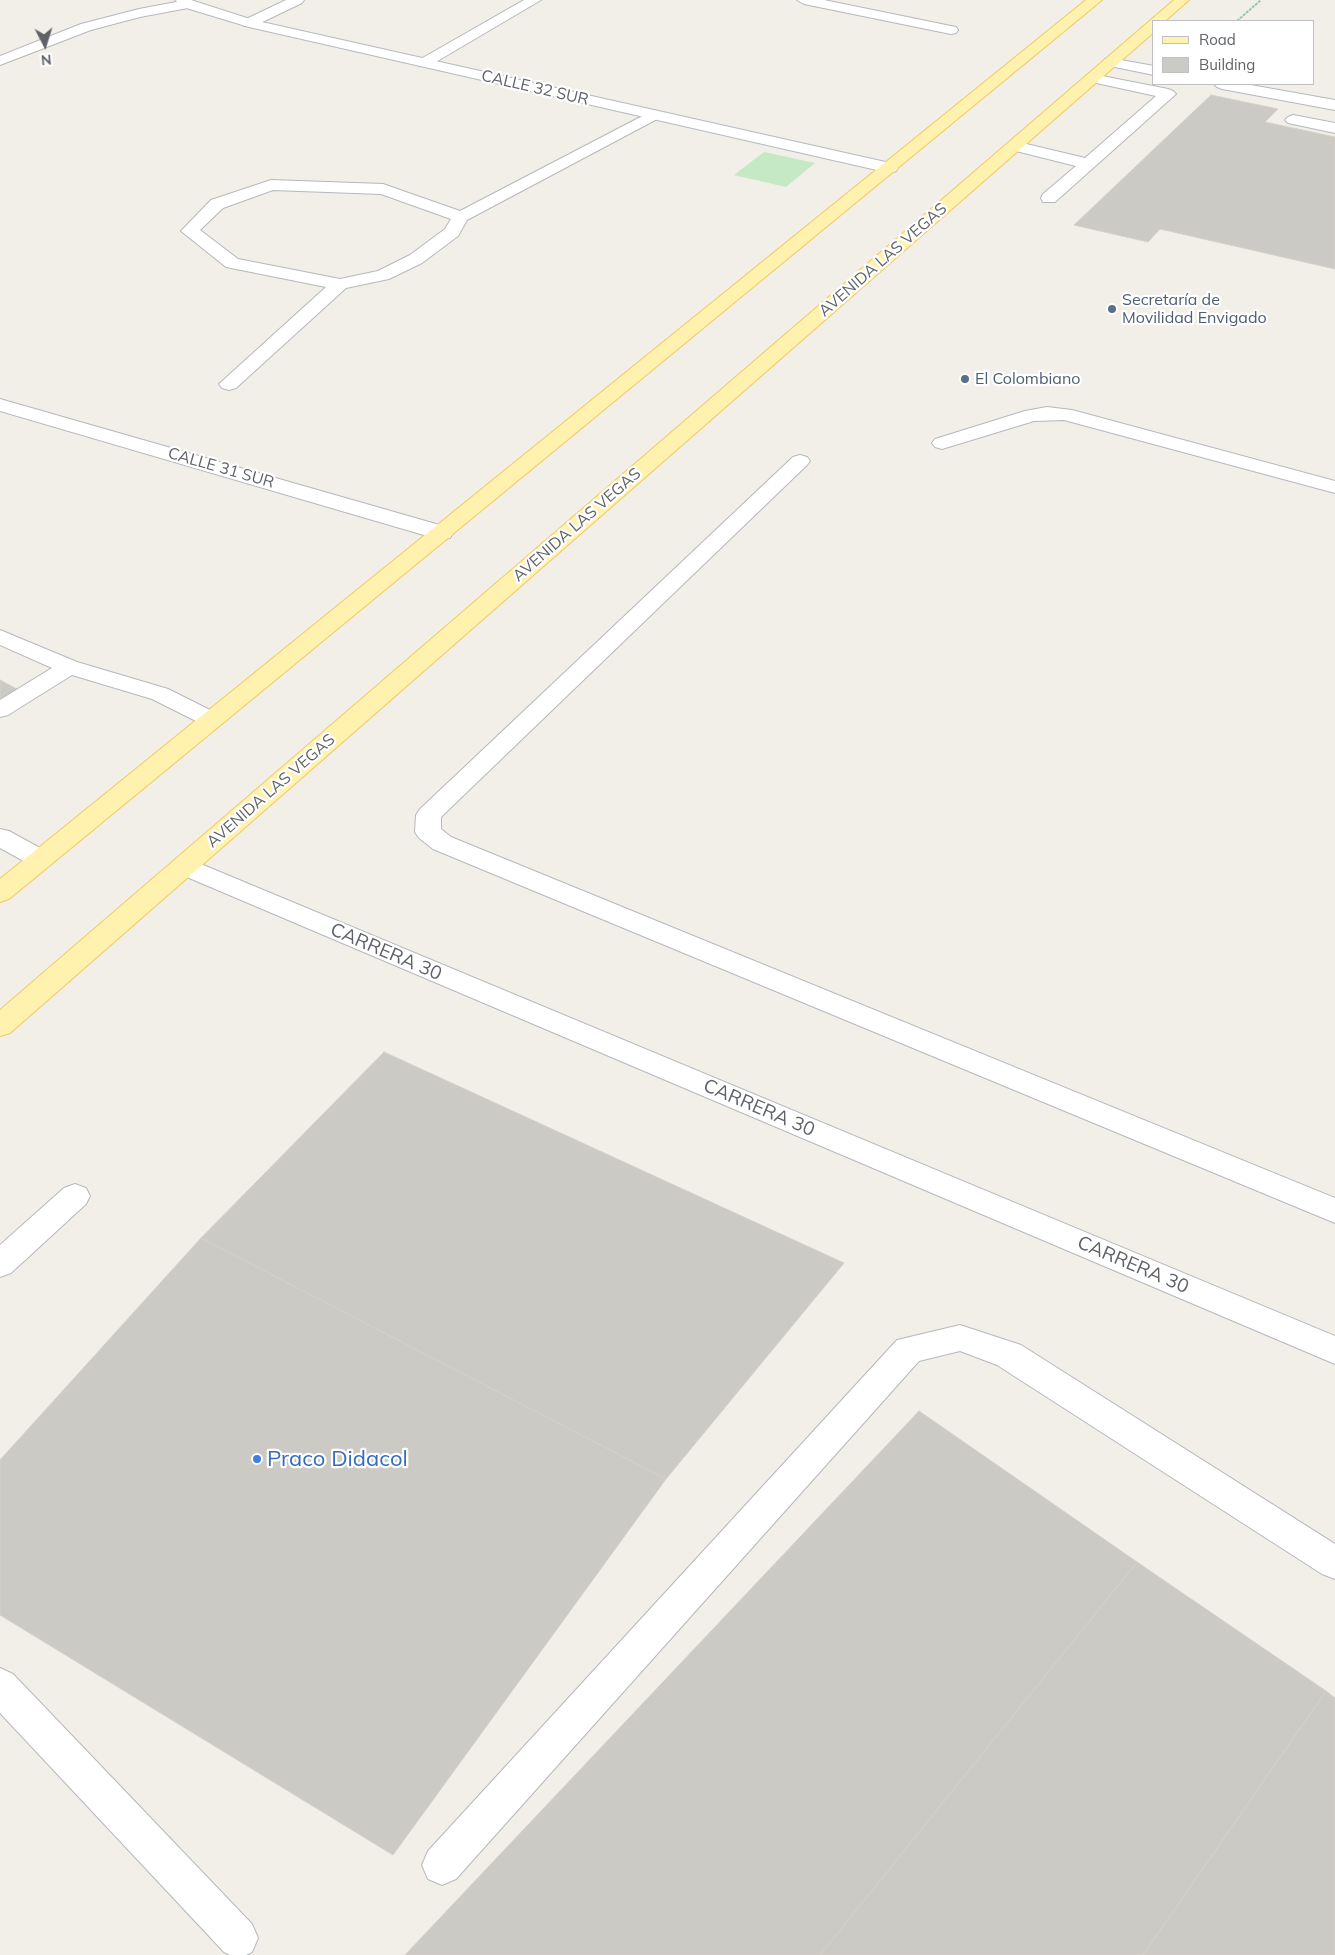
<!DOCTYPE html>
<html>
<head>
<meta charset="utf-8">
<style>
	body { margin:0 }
	#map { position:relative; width:1335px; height:1955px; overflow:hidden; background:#f1efe8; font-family:Mulish,sans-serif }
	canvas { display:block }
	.legend { position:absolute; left:1152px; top:20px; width:162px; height:65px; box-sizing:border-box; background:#fff; border:1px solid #bfc1c3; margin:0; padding:6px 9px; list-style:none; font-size:15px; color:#5f6368 }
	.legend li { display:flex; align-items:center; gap:10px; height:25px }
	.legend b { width:25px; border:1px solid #bfc1c3 }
	.north { position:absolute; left:20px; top:20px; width:50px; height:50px; -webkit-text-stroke:4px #fff; paint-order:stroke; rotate:175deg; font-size:14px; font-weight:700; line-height:20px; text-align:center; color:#5f6368 }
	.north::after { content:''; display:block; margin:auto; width:18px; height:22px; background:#5f6368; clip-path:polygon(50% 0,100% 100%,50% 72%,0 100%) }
</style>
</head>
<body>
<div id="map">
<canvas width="1335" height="1955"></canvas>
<ul class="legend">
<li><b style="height:6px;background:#fff2af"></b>Road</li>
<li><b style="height:14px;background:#cccac5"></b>Building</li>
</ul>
<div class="north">N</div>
</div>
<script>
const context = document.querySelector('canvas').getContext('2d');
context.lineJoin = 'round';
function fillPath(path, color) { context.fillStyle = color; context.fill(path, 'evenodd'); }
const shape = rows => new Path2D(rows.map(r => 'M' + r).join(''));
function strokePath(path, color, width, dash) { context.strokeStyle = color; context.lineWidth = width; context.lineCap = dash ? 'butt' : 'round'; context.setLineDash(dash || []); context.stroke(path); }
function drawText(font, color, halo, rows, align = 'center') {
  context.font = font + ' Mulish,sans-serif'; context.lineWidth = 4.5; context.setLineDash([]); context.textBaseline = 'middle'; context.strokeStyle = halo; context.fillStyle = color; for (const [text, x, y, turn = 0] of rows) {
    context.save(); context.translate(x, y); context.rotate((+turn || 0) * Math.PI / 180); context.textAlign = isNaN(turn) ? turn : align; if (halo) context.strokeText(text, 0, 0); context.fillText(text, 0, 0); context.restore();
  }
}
const green = shape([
	[764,152,815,163,786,187,734,175]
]);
const building = shape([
	[1211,95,1278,109,1265,122,1335,137,1335,269,1160,229,1148,242,1074,225,1211,95],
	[0,680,17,689,0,699,0,680],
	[384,1052,844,1263,666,1479,201,1238,384,1052],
	[201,1238,666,1479,393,1855,0,1615,0,1460,201,1238],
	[919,1411,1137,1562,820,1955,405,1955,919,1411],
	[1137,1562,1326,1691,1143,1955,820,1955,1137,1562],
	[1326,1691,1335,1698,1335,1955,1143,1955,1326,1691]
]);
const path = shape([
	[1237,21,1261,0]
]);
const lane = shape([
	[1092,74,1168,89,1173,91,1176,94,1055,202,1043,202,1041,198,1043,194,1076,166,1008,149,1006,146,1008,143,1014,141,1085,158,1156,96,1087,81,1085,78,1087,75,1092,74],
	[654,110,659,112,662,115,659,118,467,220,458,236,422,263,389,279,346,288,236,388,229,390,222,388,219,384,326,287,226,267,181,231,211,200,271,180,383,184,460,211,654,110],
	[273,190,381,194,451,219,445,229,410,255,378,271,340,279,238,259,200,230,223,208,273,190],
	[1293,115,1335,123,1335,133,1288,123,1285,120,1288,117,1293,115],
	[1047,407,1072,410,1335,481,1335,493,1064,420,1034,421,942,449,935,447,932,443,935,439,1025,411,1047,407],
	[800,455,807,457,810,461,807,465,441,817,441,829,451,837,1335,1198,1335,1223,433,849,419,838,415,832,416,815,420,809,793,457,800,455],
	[0,630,77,662,168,689,220,715,224,720,220,725,212,727,204,725,152,699,72,675,8,715,0,717,0,700,52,668,0,645,0,630],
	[0,829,9,831,49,853,53,859,49,865,40,867,31,865,0,848,0,829],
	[75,1184,86,1188,90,1196,86,1204,11,1273,0,1277,0,1245,64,1188,75,1184],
	[960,1325,1021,1345,1335,1544,1335,1579,1322,1574,997,1365,960,1351,919,1361,456,1879,442,1885,428,1879,422,1865,428,1851,897,1340,960,1325],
	[0,1668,13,1674,252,1924,258,1938,252,1952,246,1955,230,1955,224,1952,0,1713,0,1668]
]);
const street = shape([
	[187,0,193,1,195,4,193,7,140,17,91,30,0,65,0,56,81,24,139,9,187,0],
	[286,0,304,0,302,3,254,26,244,26,242,23,244,20,286,0],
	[524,0,541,0,429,66,419,66,417,63,419,60,524,0],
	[797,0,824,0,951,26,956,27,958,30,956,33,951,34,804,4,797,0],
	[1110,58,1154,66,1154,75,1105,65,1103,62,1105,59,1110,58],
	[1214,84,1245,84,1335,100,1335,110,1222,89,1217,87,1214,84],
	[0,399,450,528,453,533,450,538,442,539,434,538,0,411,0,399],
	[184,857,1335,1336,1335,1364,175,872,171,866,175,860,184,857]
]);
const secondary = shape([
	[175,0,191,0,253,20,890,163,896,165,898,168,896,171,890,173,249,27,183,7,175,0]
]);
const primary = shape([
	[1086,0,1102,0,9,899,0,902,0,879,1086,0],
	[1174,0,1189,0,1165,21,1154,21,1154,32,10,1033,0,1036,0,1010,1174,0]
]);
const markers = [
	[1112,309,5,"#5c6f8a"],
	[965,379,5,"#5c6f8a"],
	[257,1459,5,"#3f7fe0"]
];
const farStreetnames = [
	["CALLE 32 SUR",535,88,13],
	["AVENIDA LAS VEGAS",883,260,-41],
	["CALLE 31 SUR",221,468,16],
	["AVENIDA LAS VEGAS",577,525,-41],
	["AVENIDA LAS VEGAS",271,791,-41]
];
const farServicenames = [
	["Secretaría de",1122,300],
	["Movilidad Envigado",1122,318],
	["El Colombiano",975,379]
];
const streetNames = [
	["CARRERA 30",386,952,23],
	["CARRERA 30",759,1108,23],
	["CARRERA 30",1133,1265,23]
];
const nearShopnames = [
	["Praco Didacol",267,1459]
];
fillPath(green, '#c5e8c5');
fillPath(building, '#cccac5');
strokePath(building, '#d6d1c6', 1);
strokePath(lane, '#b5b8bc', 2);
strokePath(street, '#b5b8bc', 2);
strokePath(secondary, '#b6babf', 2);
strokePath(primary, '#f2c960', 2);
strokePath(path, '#9cc7a9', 2, [3, 1]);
fillPath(lane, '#fff');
fillPath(street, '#fff');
fillPath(secondary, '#fff');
fillPath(primary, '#fff2af');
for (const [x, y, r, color] of markers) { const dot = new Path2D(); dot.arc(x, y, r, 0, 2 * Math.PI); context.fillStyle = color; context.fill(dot); strokePath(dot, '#fff', 2); }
drawText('16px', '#5f6368', '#fff', farStreetnames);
drawText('16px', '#4e5e75', '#fff', farServicenames, 'left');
drawText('19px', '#5f6368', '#fff', streetNames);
drawText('22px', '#366cbe', '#fff', nearShopnames, 'left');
</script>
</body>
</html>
